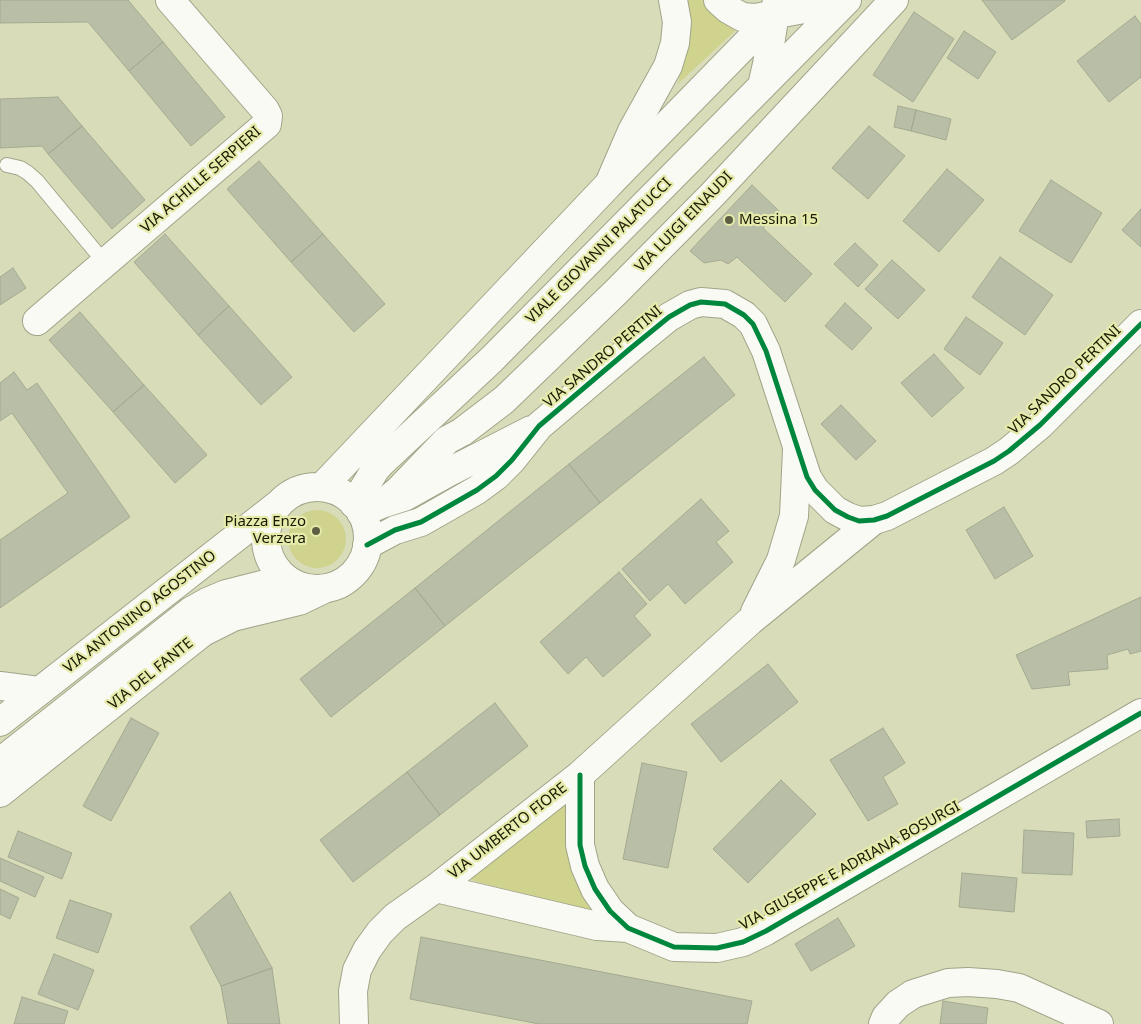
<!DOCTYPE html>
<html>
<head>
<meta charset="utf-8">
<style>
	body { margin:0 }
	canvas { display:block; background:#d9dcb9 }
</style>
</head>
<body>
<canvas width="1141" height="1024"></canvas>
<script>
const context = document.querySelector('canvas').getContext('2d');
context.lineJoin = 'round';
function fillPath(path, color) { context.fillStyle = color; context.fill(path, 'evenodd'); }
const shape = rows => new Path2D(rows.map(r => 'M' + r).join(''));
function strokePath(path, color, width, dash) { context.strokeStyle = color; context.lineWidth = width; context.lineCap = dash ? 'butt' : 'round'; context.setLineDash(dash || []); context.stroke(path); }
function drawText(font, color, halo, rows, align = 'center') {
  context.font = font + ' "Noto Sans",sans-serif'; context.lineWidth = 4.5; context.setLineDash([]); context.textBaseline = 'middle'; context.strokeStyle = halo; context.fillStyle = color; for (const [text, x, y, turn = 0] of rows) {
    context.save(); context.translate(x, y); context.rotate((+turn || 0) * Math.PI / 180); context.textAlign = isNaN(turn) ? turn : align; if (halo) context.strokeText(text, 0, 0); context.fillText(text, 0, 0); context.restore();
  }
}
const green = shape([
	[687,0,702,0,714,15,736,30,678,84,691,29],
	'288 539a29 29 0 1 1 58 0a29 29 0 1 1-58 0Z',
	[567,802,569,807,566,833,568,852,573,873,590,909,586,909,474,881,469,877]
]);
const building = shape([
	[0,0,128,0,163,42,129,71,88,22,0,23,0,0],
	[982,0,1065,0,1065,1,1012,40,982,0],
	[914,12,954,39,913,102,873,75,914,12],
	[1135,16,1141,24,1141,77,1109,102,1077,61,1135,16],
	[964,31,996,52,978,79,947,58,964,31],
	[163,42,225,117,191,146,129,71,163,42],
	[58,97,82,126,48,154,42,146,0,148,0,99,58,97],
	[898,106,916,110,911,131,894,127,898,106],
	[916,110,951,119,946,140,911,131,916,110],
	[82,126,145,200,112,229,48,154,82,126],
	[869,126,905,156,868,199,832,168,869,126],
	[259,161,323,234,291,262,227,189,259,161],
	[947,169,984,200,939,252,903,221,947,169],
	[1051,180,1102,213,1071,263,1019,231,1051,180],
	[752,185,779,211,763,228,812,274,785,302,737,257,728,264,721,260,704,263,690,251,752,185],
	[1141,209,1141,247,1122,230,1141,209],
	[165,234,229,306,198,335,134,262,165,234],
	[323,234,385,304,354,332,291,262,323,234],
	[855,243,878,265,858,287,834,264,855,243],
	[1000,257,1053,295,1025,335,972,297,1000,257],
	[892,260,925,290,898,319,865,289,892,260],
	[13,268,26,288,0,305,0,277,13,268],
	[845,303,872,328,852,350,825,326,845,303],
	[229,306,292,377,261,405,198,335,229,306],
	[80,312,144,385,113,412,49,340,80,312],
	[966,317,1003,343,980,375,944,349,966,317],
	[934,354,964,388,932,417,901,383,934,354],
	[704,357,735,395,600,503,569,464,704,357],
	[14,372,27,390,37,383,130,517,0,608,0,540,68,493,12,413,0,421,0,383,14,372],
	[144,385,207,455,175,483,113,412,144,385],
	[841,405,876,441,856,460,821,424,841,405],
	[569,464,600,503,445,626,415,588,569,464],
	[701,499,729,531,716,542,733,562,685,604,668,584,650,601,622,569,701,499],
	[1004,507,1033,556,995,579,966,530,1004,507],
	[619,572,647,604,634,616,651,635,603,677,586,657,568,674,540,642,619,572],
	[415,588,445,626,331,717,300,679,415,588],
	[1141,597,1141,651,1130,654,1128,649,1107,655,1108,669,1068,672,1070,685,1032,689,1016,655,1141,597],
	[768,664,798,702,721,762,691,724,768,664],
	[495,703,528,746,440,815,407,772,495,703],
	[131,718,159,733,111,821,83,806,131,718],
	[883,728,905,763,883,777,898,804,868,821,830,760,883,728],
	[642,763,687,772,668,868,623,859,642,763],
	[407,772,440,815,353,882,320,840,407,772],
	[781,780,816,814,748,883,713,849,781,780],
	[1119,819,1120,836,1087,838,1086,821,1119,819],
	[1024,830,1074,833,1072,875,1022,873,1024,830],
	[18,831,72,853,62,879,8,857,18,831],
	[0,858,44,877,35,897,0,881,0,858],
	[962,873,1017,878,1014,912,959,907,962,873],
	[0,889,19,898,10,919,0,914,0,889],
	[230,892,272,968,221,986,190,927,230,892],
	[70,900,112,914,98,953,56,938,70,900],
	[838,918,855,946,811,971,795,944,838,918],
	[421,937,752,1001,747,1024,539,1024,410,999,421,937],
	[54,954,94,970,78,1010,38,994,54,954],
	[272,968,280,1024,228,1024,221,986,272,968],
	[22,997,68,1011,64,1024,14,1024,22,997],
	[943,1001,988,1008,986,1024,940,1024,943,1001]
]);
const lane = shape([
	[7,165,20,168,28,173,37,181,105,263]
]);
const street = shape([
	[718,0,728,9,742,17,755,18,815,7,836,0],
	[762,86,847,0],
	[610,183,784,5],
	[37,321,267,124,268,116,265,110,170,0],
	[383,503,399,490,447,440,462,432,504,400,616,292,713,194,894,0],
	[755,612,781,560,794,516,797,450],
	[0,686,39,691],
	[580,775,580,845,585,866,595,889,610,911,628,928,674,947,717,948,743,942,766,931,1141,713],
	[0,793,203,632,233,617,299,601,322,590],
	[436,888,597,926,628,928],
	[354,1024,353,991,357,970,367,950,380,932,395,917,436,888,580,775,750,621,874,520],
	[883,1024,886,1017,898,1004,913,994,948,983,968,982,997,984,1019,988,1099,1024]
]);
const secondary = shape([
	[322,487,609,184,632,131,668,66,675,43,677,22,673,0],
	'266 538a51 51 0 1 1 102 0a51 51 0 1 1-102 0Z',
	[354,504,375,470,381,463,492,359,762,86,767,64,777,0],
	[361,513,382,504,404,497,449,472,531,430],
	[367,545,395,530,421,522,477,490,496,476,512,460,539,426,631,348,669,317,690,305,701,302,725,304,744,315,753,324,766,351,807,477,815,490,835,510,848,517,859,521,874,520,887,516,994,461,1009,451,1040,425,1141,324],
	[0,722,280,503],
	[0,762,191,611,207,602,226,594,285,579]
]);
const cycleway = shape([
	[367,545,395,530,421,522,477,490,496,476,512,460,539,426,631,348,669,317,690,305,701,302,725,304,744,315,753,324,766,351,807,477,815,490,835,510,848,517,859,521,874,520,887,516,994,461,1009,451,1040,425,1141,324],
	[580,775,580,845,585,866,595,889,610,911,628,928,674,947,717,948,743,942,766,931,1141,713]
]);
const markers = [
	[729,220,5,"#5c5d42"],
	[316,531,5,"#5c5d42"]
];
const streetNames = [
	["VIA ACHILLE SERPIERI",201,180,-41],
	["VIA LUIGI EINAUDI",684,222,-46],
	["VIALE GIOVANNI PALATUCCI",599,251,-45],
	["VIA SANDRO PERTINI",603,357,-40],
	["VIA SANDRO PERTINI",1065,380,-44],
	["VIA ANTONINO AGOSTINO",140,612,-38],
	["VIA DEL FANTE",151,674,-39],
	["VIA UMBERTO FIORE",508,831,-38],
	["VIA GIUSEPPE E ADRIANA BOSURGI",850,866,-29]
];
const poiNames = [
	["Messina 15",739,220],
	["Piazza Enzo",306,522,"right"],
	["Verzera",306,539,"right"]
];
fillPath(green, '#cfd38d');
fillPath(building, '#b9bfa6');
strokePath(building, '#a4aa90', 1);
strokePath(lane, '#a2a489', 16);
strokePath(street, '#a2a489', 30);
strokePath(secondary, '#a2a489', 30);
strokePath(lane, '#f9faf4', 14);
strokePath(street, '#f9faf4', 28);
strokePath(secondary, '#f9faf4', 28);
strokePath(cycleway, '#00873e', 5);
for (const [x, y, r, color] of markers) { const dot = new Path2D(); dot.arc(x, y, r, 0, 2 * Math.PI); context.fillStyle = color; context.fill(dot); strokePath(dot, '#e6eaab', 2); }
drawText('15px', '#191902', '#e6eaab', streetNames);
drawText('15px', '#191902', '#e6eaab', poiNames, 'left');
</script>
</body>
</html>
